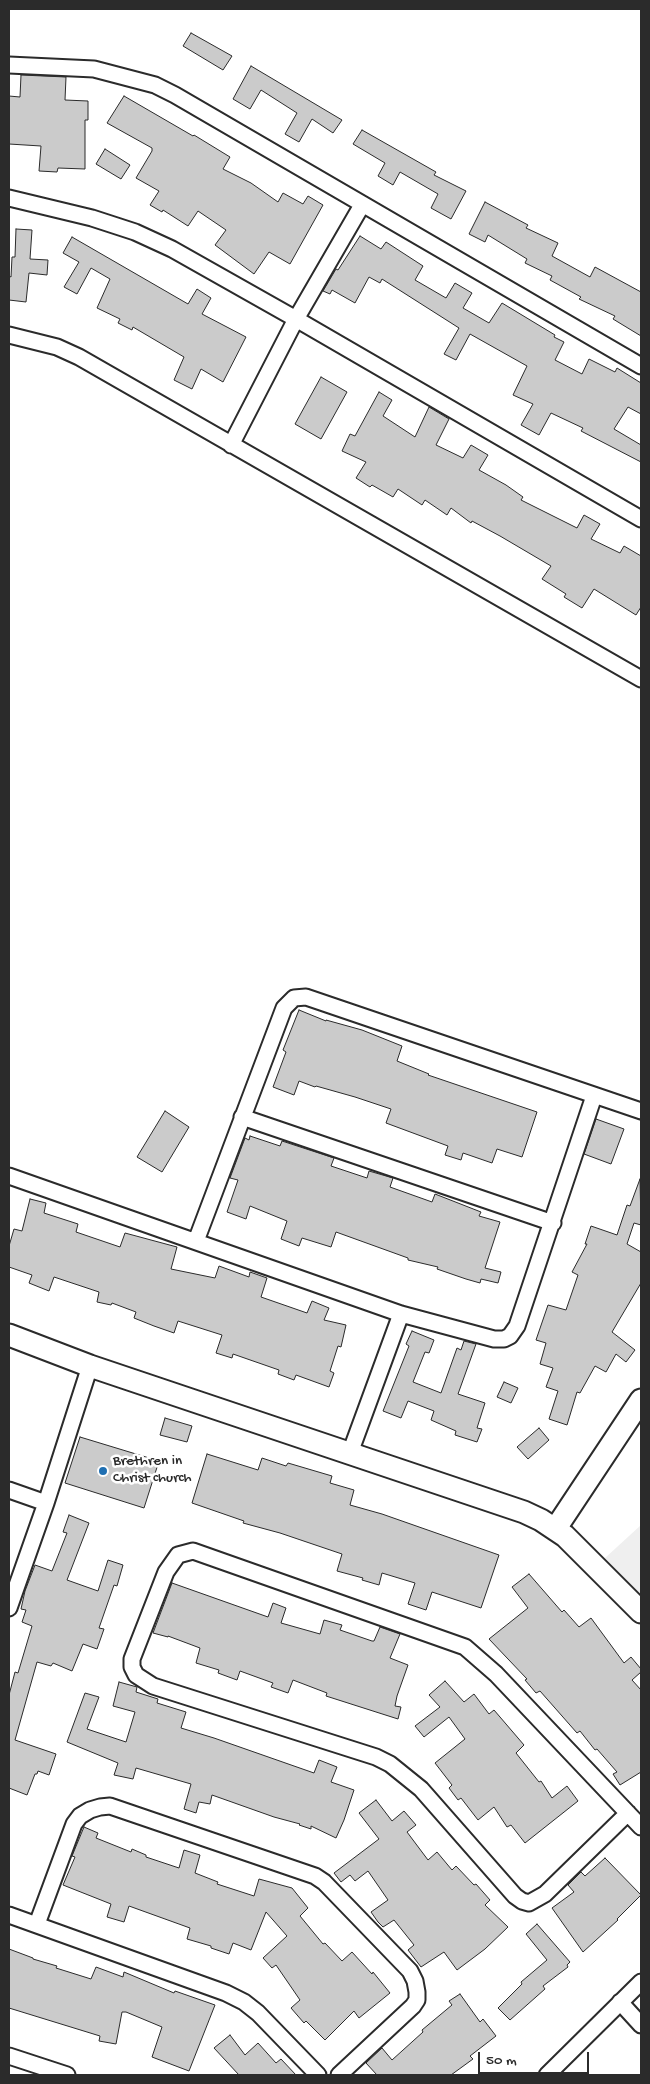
<!DOCTYPE html>
<html>
<head>
<meta charset="utf-8">
<style>
	body { margin:0 }
	#map { position:relative; width:650px; height:2084px; overflow:hidden; background:#fff; font-family:"Gochi Hand",sans-serif }
	canvas { display:block }
	.frame { position:absolute; inset:0; border:10px solid #2b2b2b; pointer-events:none }
	.scale { position:absolute; left:478px; top:2052px; width:111px; height:22px; box-sizing:border-box; border:2px solid #2b2b2b; border-top:0; padding-left:6px; font-size:15px; line-height:18px; white-space:nowrap; color:#2b2b2b; -webkit-text-stroke:4px #fff; paint-order:stroke }
</style>
</head>
<body>
<div id="map">
<canvas width="650" height="2084"></canvas>
<div class="frame"></div>
<div class="scale">50 m</div>
</div>
<script>
const context = document.querySelector('canvas').getContext('2d');
context.lineJoin = 'round';
function fillPath(path, color) { context.fillStyle = color; context.fill(path, 'evenodd'); }
const shape = rows => new Path2D(rows.map(r => 'M' + r).join(''));
function strokePath(path, color, width, dash) { context.strokeStyle = color; context.lineWidth = width; context.lineCap = dash ? 'butt' : 'round'; context.setLineDash(dash || []); context.stroke(path); }
function drawText(font, color, halo, rows, align = 'center') {
  context.font = font + ' "Gochi Hand",sans-serif'; context.lineWidth = 5; context.setLineDash([]); context.textBaseline = 'middle'; context.strokeStyle = halo; context.fillStyle = color; for (const [text, x, y, turn = 0] of rows) {
    context.save(); context.translate(x, y); context.rotate((+turn || 0) * Math.PI / 180); context.textAlign = isNaN(turn) ? turn : align; if (halo) context.strokeText(text, 0, 0); context.fillText(text, 0, 0); context.restore();
  }
}
const built = shape([
	[641,1525,641,1596,605,1558]
]);
const building = shape([
	[191,33,232,56,223,70,183,46,191,33],
	[251,66,342,120,333,133,312,119,299,142,285,134,297,113,261,90,250,109,233,99,251,66],
	[21,75,66,77,65,100,88,101,88,120,85,120,85,169,58,168,57,172,39,171,41,146,9,144,9,96,20,97,21,75],
	[124,96,193,136,194,135,230,157,223,169,251,183,278,202,283,193,303,204,308,196,323,205,290,264,269,252,254,274,215,245,226,230,198,211,188,226,163,210,162,212,150,205,159,191,136,178,152,151,152,148,107,123,124,96],
	[362,130,436,172,434,175,466,191,451,219,431,208,438,194,400,172,393,185,378,176,385,163,353,144,362,130],
	[105,149,130,165,121,179,96,164,105,149],
	[485,202,528,225,526,228,558,243,552,256,590,277,595,267,641,292,641,336,613,319,615,316,579,299,581,297,550,280,552,276,525,263,527,259,488,235,485,242,469,234,485,202],
	[16,229,32,230,30,259,48,260,47,275,29,273,26,302,9,300,9,276,11,277,12,257,15,257,16,229],
	[360,236,381,249,386,242,423,266,415,280,446,298,455,283,472,293,463,308,489,323,502,303,555,335,554,337,564,342,555,360,582,374,589,359,615,372,617,368,641,383,641,414,628,407,614,429,641,445,641,462,581,431,583,428,551,413,539,435,521,425,533,404,513,395,527,366,470,334,456,360,444,354,459,328,382,279,380,283,369,277,355,303,332,290,330,294,323,291,336,269,338,270,360,236],
	[72,237,188,304,197,289,211,298,202,314,246,337,223,382,201,369,192,389,174,380,184,357,133,327,132,330,118,323,120,319,97,308,110,279,91,268,77,294,64,287,79,262,63,253,72,237],
	[321,377,347,392,321,439,295,424,321,377],
	[379,392,392,400,383,416,415,437,429,407,449,419,436,445,463,458,471,445,488,455,479,470,506,485,523,497,521,500,577,528,584,515,600,524,591,539,620,553,624,546,641,556,641,607,636,615,594,589,582,608,564,597,566,594,542,579,551,566,500,536,472,521,471,523,451,508,447,515,425,500,422,505,398,489,393,497,372,485,370,487,356,478,366,462,342,451,350,434,355,436,379,392],
	[299,1010,326,1021,326,1020,362,1030,402,1046,397,1061,429,1074,428,1075,537,1112,522,1157,497,1149,492,1163,463,1153,461,1160,445,1155,448,1146,386,1123,391,1109,355,1097,316,1086,315,1087,299,1081,294,1095,273,1087,286,1052,283,1050,299,1010],
	[165,1111,189,1127,162,1172,137,1157,165,1111],
	[596,1119,624,1129,611,1164,584,1154,596,1119],
	[250,1136,280,1146,282,1141,334,1158,331,1166,367,1178,369,1171,393,1178,390,1187,432,1202,435,1194,481,1212,479,1216,500,1222,485,1268,501,1272,498,1283,481,1279,480,1283,466,1279,437,1269,438,1267,408,1260,408,1258,336,1232,331,1247,302,1238,299,1246,281,1239,287,1221,250,1206,246,1219,227,1212,238,1180,230,1178,245,1138,249,1140,250,1136],
	[640,1179,641,1225,634,1223,627,1244,641,1252,641,1283,612,1332,635,1350,626,1362,616,1354,606,1372,595,1366,580,1393,577,1392,567,1425,549,1419,558,1391,546,1387,553,1368,540,1364,546,1343,536,1340,548,1305,566,1310,578,1275,572,1272,587,1244,585,1244,591,1226,617,1235,627,1205,630,1206,640,1179],
	[30,1199,46,1203,44,1213,78,1224,76,1232,120,1247,125,1233,177,1247,171,1269,215,1278,219,1266,249,1277,250,1272,267,1278,261,1297,307,1313,312,1301,329,1308,324,1320,346,1325,341,1347,338,1346,330,1371,334,1373,329,1387,296,1375,294,1380,278,1374,279,1370,233,1354,232,1358,216,1353,222,1335,178,1321,174,1333,154,1326,134,1318,136,1312,112,1303,111,1305,97,1302,99,1292,54,1277,49,1291,29,1283,32,1275,9,1267,9,1246,14,1229,22,1231,30,1199],
	[412,1331,434,1340,429,1353,425,1352,413,1382,441,1393,457,1348,461,1350,464,1341,476,1344,458,1394,485,1403,477,1428,482,1429,477,1442,455,1435,456,1431,431,1420,434,1411,408,1401,401,1418,383,1411,409,1346,406,1344,412,1331],
	[504,1382,518,1388,511,1403,497,1397,504,1382],
	[165,1418,192,1426,187,1442,160,1435,165,1418],
	[539,1428,549,1440,528,1459,517,1447,539,1428],
	[80,1437,159,1461,144,1508,65,1483,80,1437],
	[207,1454,258,1470,262,1458,286,1466,288,1463,332,1476,330,1483,354,1490,350,1505,382,1514,499,1555,481,1608,432,1592,426,1610,408,1604,415,1583,382,1573,379,1585,362,1580,363,1578,337,1571,342,1554,280,1533,243,1523,244,1521,192,1503,207,1454],
	[69,1515,89,1523,67,1580,98,1591,108,1560,123,1565,117,1586,114,1585,99,1628,104,1629,97,1649,83,1644,72,1671,53,1663,51,1666,37,1662,15,1740,56,1754,49,1775,38,1771,37,1774,35,1774,27,1795,9,1788,9,1695,15,1672,18,1673,32,1626,22,1622,26,1610,21,1609,25,1591,35,1565,52,1571,67,1533,63,1532,69,1515],
	[529,1574,562,1612,564,1610,579,1627,591,1618,624,1663,631,1657,641,1669,641,1672,632,1680,641,1690,641,1772,620,1785,613,1774,617,1772,597,1749,595,1750,580,1731,577,1733,540,1691,536,1693,525,1680,527,1679,489,1639,528,1608,512,1587,529,1574],
	[172,1583,268,1617,273,1603,286,1608,281,1623,320,1634,324,1620,342,1625,340,1630,372,1641,374,1641,380,1627,400,1634,390,1658,408,1665,397,1696,395,1706,401,1707,398,1719,326,1696,327,1693,293,1680,288,1693,271,1687,273,1683,240,1671,237,1680,218,1673,219,1670,196,1663,200,1648,168,1636,168,1637,153,1633,172,1583],
	[445,1681,464,1702,474,1694,489,1714,494,1710,524,1745,516,1753,539,1782,541,1781,552,1798,567,1786,578,1801,525,1843,511,1825,507,1827,494,1807,478,1820,461,1798,458,1800,449,1788,452,1785,435,1763,465,1739,449,1717,424,1737,415,1726,440,1707,429,1695,445,1681],
	[119,1682,137,1687,136,1692,158,1699,157,1703,186,1712,181,1728,214,1738,314,1773,319,1760,337,1767,331,1782,354,1790,344,1820,336,1838,311,1826,311,1829,299,1825,300,1824,274,1817,212,1795,210,1804,199,1802,196,1813,184,1809,191,1784,136,1768,133,1779,114,1775,118,1763,67,1742,85,1693,99,1697,87,1729,126,1742,135,1712,113,1706,119,1682],
	[376,1800,392,1821,404,1811,416,1825,407,1832,428,1860,437,1852,452,1870,456,1866,474,1885,476,1884,490,1900,485,1905,508,1927,485,1949,457,1970,444,1952,421,1967,408,1950,414,1945,394,1920,383,1927,378,1922,371,1912,388,1900,368,1871,355,1881,350,1875,341,1882,334,1873,379,1839,359,1813,376,1800],
	[84,1827,98,1833,96,1838,131,1852,132,1849,146,1855,146,1857,179,1868,184,1850,200,1855,195,1873,218,1882,217,1884,254,1896,259,1879,292,1888,308,1908,300,1916,323,1944,325,1943,342,1961,352,1952,372,1974,373,1972,390,1993,359,2018,354,2011,325,2040,306,2021,304,2023,291,2008,300,2000,276,1965,272,1968,263,1958,287,1936,266,1912,251,1950,233,1943,229,1954,211,1948,211,1946,187,1939,190,1928,129,1906,124,1922,107,1917,111,1904,63,1885,75,1857,72,1856,84,1827],
	[605,1858,641,1895,617,1919,618,1920,583,1952,552,1908,574,1892,568,1885,581,1872,585,1876,605,1858],
	[537,1924,570,1962,567,1965,568,1967,543,1986,545,1989,510,2020,498,2008,522,1984,521,1982,547,1960,526,1934,537,1924],
	[9,1949,33,1958,33,1959,57,1966,56,1968,91,1979,96,1967,123,1977,124,1972,174,1993,175,1991,215,2005,189,2071,152,2057,162,2027,126,2012,122,2012,116,2044,99,2041,100,2036,9,2008,9,1949],
	[460,1994,480,2022,483,2019,496,2036,470,2056,473,2059,451,2075,377,2075,366,2063,382,2048,392,2060,423,2032,422,2030,452,2005,449,2001,460,1994],
	[230,2035,245,2055,258,2043,276,2063,281,2059,296,2075,239,2075,214,2048,230,2035]
]);
const street = shape([
	[9,65,94,69,155,85,175,95,641,366],
	[9,198,92,218,135,232,172,249,296,319,641,519],
	[9,335,57,347,79,357,641,679],
	[231,445,296,319,362,205],
	[242,1117,553,1223],
	[9,1176,401,1314,494,1339,504,1339,510,1336,517,1326,594,1096],
	[196,1241,284,1008,294,998,306,997,641,1111],
	[350,1453,401,1314],
	[9,1490,46,1503],
	[9,1608,46,1503,90,1366],
	[628,1813,545,1894,529,1903,522,1901,515,1896,421,1789,390,1764,376,1757,153,1686,136,1675,132,1667,132,1659,166,1572,178,1555,193,1551,465,1647,496,1674,641,1827],
	[9,1915,226,1993,244,2002,258,2013,318,2075],
	[37,1924,74,1824,80,1816,90,1810,100,1807,110,1806,315,1876,324,1882,410,1971,415,1981,417,1992,417,2000,413,2006,339,2075],
	[620,2002,641,2025],
	[9,2056,67,2075],
	[547,2075,641,1982]
]);
const secondary = shape([
	[9,1335,90,1366,524,1512,541,1520,565,1536,641,1612],
	[556,1528,641,1400]
]);
const markers = [
	[103,1471,5,"#1f6fb2"]
];
const poiNames = [
	["Brethren in",113,1462],
	["Christ church",113,1479]
];
fillPath(built, '#efefef');
fillPath(building, '#cbcbcb');
strokePath(building, '#2b2b2b', 1);
strokePath(street, '#2b2b2b', 19);
strokePath(secondary, '#2b2b2b', 25);
strokePath(street, '#fff', 15);
strokePath(secondary, '#fff', 21);
for (const [x, y, r, color] of markers) { const dot = new Path2D(); dot.arc(x, y, r, 0, 2 * Math.PI); context.fillStyle = color; context.fill(dot); strokePath(dot, '#fff', 2); }
drawText('15px', '#2b2b2b', '#fff', poiNames, 'left');
</script>
</body>
</html>
